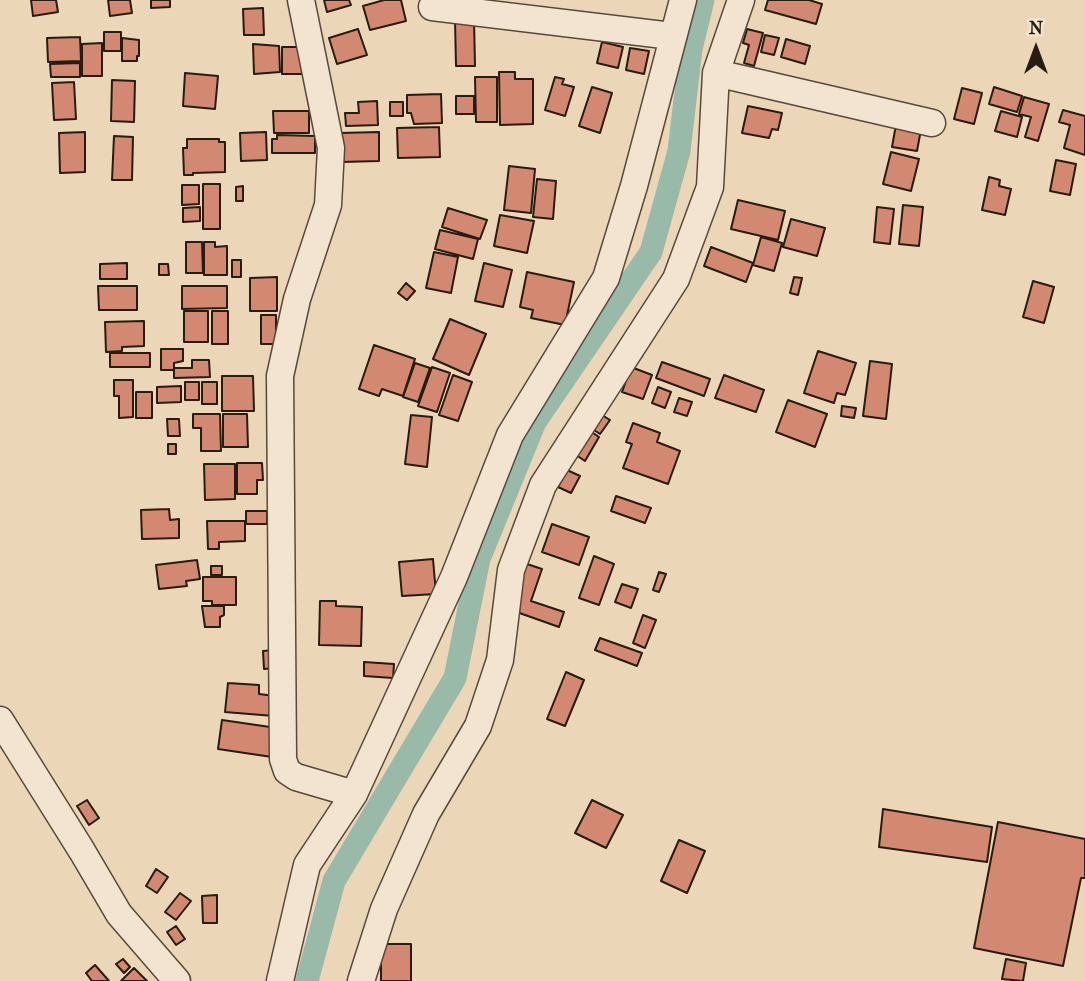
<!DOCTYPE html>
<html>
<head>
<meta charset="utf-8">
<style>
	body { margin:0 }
	#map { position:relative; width:1085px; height:981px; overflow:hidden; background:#ebd6b7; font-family:"IM FELL French Canon",serif }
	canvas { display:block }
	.north { position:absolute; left:1001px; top:14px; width:70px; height:70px; -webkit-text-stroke:5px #f2e4d0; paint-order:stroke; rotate:0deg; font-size:19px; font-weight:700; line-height:28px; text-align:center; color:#261c10 }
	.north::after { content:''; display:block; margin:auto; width:24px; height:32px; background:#261c10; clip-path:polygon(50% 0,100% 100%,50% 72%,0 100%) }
</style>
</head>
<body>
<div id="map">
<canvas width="1085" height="981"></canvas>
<div class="north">N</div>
</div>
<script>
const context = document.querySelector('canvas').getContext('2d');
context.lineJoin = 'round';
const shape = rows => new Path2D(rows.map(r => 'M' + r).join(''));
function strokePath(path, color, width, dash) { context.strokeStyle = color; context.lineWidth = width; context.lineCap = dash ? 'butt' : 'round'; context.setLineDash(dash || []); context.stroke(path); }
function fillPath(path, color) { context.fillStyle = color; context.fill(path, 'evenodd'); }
const canal = shape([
	[307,981,334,881,455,678,479,559,535,422,651,252,679,151,691,49,703,0]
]);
const building = shape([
	[31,0,56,0,58,12,33,16,31,0],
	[108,0,130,0,132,13,110,16,108,0],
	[151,0,170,0,170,7,151,8,151,0],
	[324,0,349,0,351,5,327,12,324,0],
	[384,0,401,0,406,21,370,30,363,6,384,0],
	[768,0,809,0,822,4,816,24,765,10,768,0],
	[263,8,264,35,244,35,243,9,263,8],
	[455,20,474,20,475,66,456,66,455,20],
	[358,29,367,55,337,64,329,38,358,29],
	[747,29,763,33,754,66,744,63,749,45,743,43,747,29],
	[104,32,121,32,121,51,104,51,104,32],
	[765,35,779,38,774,55,761,52,765,35],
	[80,37,81,61,48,62,47,38,80,37],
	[122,38,139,40,139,56,137,56,137,61,122,61,122,38],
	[786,39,810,46,805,64,781,57,786,39],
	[602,42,623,47,618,68,597,63,602,42],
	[102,43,102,76,82,76,82,44,102,43],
	[253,44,279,46,280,72,254,74,253,44],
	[282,47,307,47,307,74,282,74,282,47],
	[630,48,649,51,644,74,626,70,630,48],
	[80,63,80,77,51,77,50,64,80,63],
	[499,72,515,72,515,79,533,79,533,124,500,125,499,72],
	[185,73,218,76,215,109,183,106,185,73],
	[475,77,497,77,497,122,476,122,475,77],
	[555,77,564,79,562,84,574,87,565,116,545,110,555,77],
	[112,80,135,81,134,122,111,121,112,80],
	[74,82,76,119,54,120,52,83,74,82],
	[592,87,612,93,600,133,579,126,592,87],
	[994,87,1022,96,1017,112,989,104,994,87],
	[962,88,982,93,974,124,954,119,962,88],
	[441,94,442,123,414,124,411,113,407,113,407,95,441,94],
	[456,96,474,96,474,114,456,114,456,96],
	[1024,97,1049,104,1038,141,1025,137,1031,117,1019,114,1024,97],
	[377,101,378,125,346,126,345,113,359,113,358,102,377,101],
	[390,102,403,102,403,116,390,116,390,102],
	[748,106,782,113,778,130,772,129,769,138,742,133,748,106],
	[1063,110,1085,116,1085,155,1064,148,1070,125,1059,122,1063,110],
	[273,111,309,111,309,133,274,133,273,111],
	[1001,111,1022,117,1017,137,995,131,1001,111],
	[897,119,922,124,917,151,892,147,897,119],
	[439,127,440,157,398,158,397,128,439,127],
	[85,132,85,172,60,173,59,133,85,132],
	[266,132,267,160,241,161,240,133,266,132],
	[379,132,379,161,341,162,340,133,379,132],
	[277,135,315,136,315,153,272,153,272,139,277,139,277,135],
	[114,136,133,137,132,180,112,180,114,136],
	[187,139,219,139,219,142,225,142,225,172,193,173,193,175,184,175,183,148,187,148,187,139],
	[891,152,919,159,911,191,883,184,891,152],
	[1056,160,1076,164,1070,195,1050,191,1056,160],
	[509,166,535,169,531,213,504,210,509,166],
	[989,177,1000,180,999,186,1011,189,1005,215,982,210,989,177],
	[537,179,556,181,553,219,533,217,537,179],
	[203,184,220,184,220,229,203,229,203,184],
	[182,185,199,185,199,204,182,205,182,185],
	[243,186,243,201,236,201,236,187,243,186],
	[738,200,785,211,778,240,731,229,738,200],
	[903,205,923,207,919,246,899,244,903,205],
	[200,207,200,221,183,222,183,208,200,207],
	[877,207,894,209,890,244,874,242,877,207],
	[448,208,487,220,480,239,442,227,448,208],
	[500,215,534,221,527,253,494,246,500,215],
	[791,219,825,228,817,256,783,247,791,219],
	[440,230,478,239,473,259,435,249,440,230],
	[761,237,782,243,774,271,753,265,761,237],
	[186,242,202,242,203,273,186,273,186,242],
	[204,242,215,242,215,247,227,246,227,275,204,275,204,242],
	[711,247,753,263,746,282,704,266,711,247],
	[434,252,458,257,451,293,426,288,434,252],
	[232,260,241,260,241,277,232,277,232,260],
	[127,263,127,279,100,279,100,264,127,263],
	[484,263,512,270,503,307,475,301,484,263],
	[159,264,168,264,169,275,159,275,159,264],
	[527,272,574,282,565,325,531,318,533,310,520,307,527,272],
	[277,277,277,311,250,311,250,278,277,277],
	[794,277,802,278,798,295,790,293,794,277],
	[1033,281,1054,287,1044,323,1023,317,1033,281],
	[406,283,415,291,407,300,398,293,406,283],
	[98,286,137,286,137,310,99,310,98,286],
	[182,286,227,286,227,308,182,309,182,286],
	[184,311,208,311,208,342,184,342,184,311],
	[212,311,228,311,228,344,212,344,212,311],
	[261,315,276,315,276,344,261,344,261,315],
	[450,319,486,334,469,375,433,359,450,319],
	[144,321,144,346,122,347,122,351,106,352,105,322,144,321],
	[374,345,415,359,403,396,382,389,379,396,359,389,374,345],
	[161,349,183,349,183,361,174,363,174,370,161,370,161,349],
	[818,351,856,363,845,395,837,393,834,403,804,393,818,351],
	[110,353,150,353,150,367,110,367,110,353],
	[192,360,209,360,210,377,174,378,174,368,192,368,192,360],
	[870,361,892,364,886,419,863,416,870,361],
	[662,362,710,379,704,396,656,378,662,362],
	[415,363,430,368,418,402,403,397,415,363],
	[432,367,450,373,437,412,418,406,432,367],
	[631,367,652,375,643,399,622,392,631,367],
	[453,375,472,382,458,421,439,415,453,375],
	[724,375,764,390,756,412,715,398,724,375],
	[222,376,253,376,254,411,222,411,222,376],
	[114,380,133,380,133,417,119,418,119,396,114,396,114,380],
	[185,382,199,382,199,400,185,400,185,382],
	[202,382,217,382,217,404,202,404,202,382],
	[181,386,181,402,157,403,157,387,181,386],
	[658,387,671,392,665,408,652,403,658,387],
	[136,392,152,392,152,418,136,418,136,392],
	[679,398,692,402,687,416,674,412,679,398],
	[788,400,827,414,815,447,776,432,788,400],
	[842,406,856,408,854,418,841,416,842,406],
	[597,412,610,420,600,434,588,426,597,412],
	[193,414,220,414,221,451,201,451,201,428,193,428,193,414],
	[223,414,247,414,248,447,223,447,223,414],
	[411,415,432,417,427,467,405,464,411,415],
	[167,419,179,419,180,436,168,436,167,419],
	[633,423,660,433,657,442,680,451,668,484,623,468,632,444,626,442,633,423],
	[587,429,599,437,585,461,573,453,587,429],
	[168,444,176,444,176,454,168,454,168,444],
	[237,463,262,463,263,480,257,480,257,494,237,494,237,463],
	[204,464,235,464,235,499,205,500,204,464],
	[567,470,580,476,571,493,558,487,567,470],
	[616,496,651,508,645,523,611,511,616,496],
	[169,509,170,520,179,519,179,538,142,539,141,510,169,509],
	[246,511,267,511,267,524,246,524,246,511],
	[207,521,245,521,245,541,219,542,219,549,208,549,207,521],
	[552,524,589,537,579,565,542,552,552,524],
	[594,556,614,564,599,605,579,598,594,556],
	[433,559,436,594,402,596,399,562,433,559],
	[197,560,200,579,186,581,187,586,159,589,156,565,197,560],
	[527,564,542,569,531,601,564,612,559,627,511,610,527,564],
	[211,566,222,566,222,575,211,575,211,566],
	[659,572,666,574,659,592,653,590,659,572],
	[203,577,236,577,236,605,212,605,212,601,203,601,203,577],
	[622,584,638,589,631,608,615,602,622,584],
	[320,601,336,601,336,606,362,607,361,646,319,645,320,601],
	[202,606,224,606,224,615,220,617,220,627,205,627,202,606],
	[643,615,656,620,645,648,633,643,643,615],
	[600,638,642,653,637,666,595,650,600,638],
	[276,650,277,668,264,669,263,651,276,650],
	[364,662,394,664,393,678,364,676,364,662],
	[566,672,584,680,565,726,547,719,566,672],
	[228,683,259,685,259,694,275,696,274,716,225,712,228,683],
	[222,720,277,728,272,757,218,749,222,720],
	[87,800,99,818,89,825,77,806,87,800],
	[592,800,623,815,606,848,575,833,592,800],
	[883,809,992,827,987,862,879,847,883,809],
	[998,822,1085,839,1085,878,1081,878,1063,966,974,948,998,822],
	[679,840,705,851,687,893,661,881,679,840],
	[156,869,168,877,157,893,146,886,156,869],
	[180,893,191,901,176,920,165,912,180,893],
	[217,895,217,923,203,923,202,896,217,895],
	[176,926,185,939,176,945,167,932,176,926],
	[381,944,411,944,411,981,381,981,381,944],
	[123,959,130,967,124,973,116,964,123,959],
	[1006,959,1026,963,1023,981,1002,979,1006,959],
	[95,965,109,981,92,981,86,973,95,965],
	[134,968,147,981,121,981,134,968]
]);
const minor = shape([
	[301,0,331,148,328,205,297,299,280,376,283,759,287,771,296,777,354,794],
	[432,7,672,36],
	[716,73,932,123],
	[0,720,82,851,119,914,177,981],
	[280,981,307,865,354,794,454,577,510,435,606,278,634,186,683,0],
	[361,981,384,909,426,814,478,726,500,660,511,570,543,485,676,279,710,187,716,73,741,0]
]);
strokePath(canal, '#99baa9', 23);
fillPath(building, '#d38971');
strokePath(building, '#261c10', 2);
strokePath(minor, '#574a3a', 29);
strokePath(minor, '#f2e4d0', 26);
</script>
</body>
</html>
